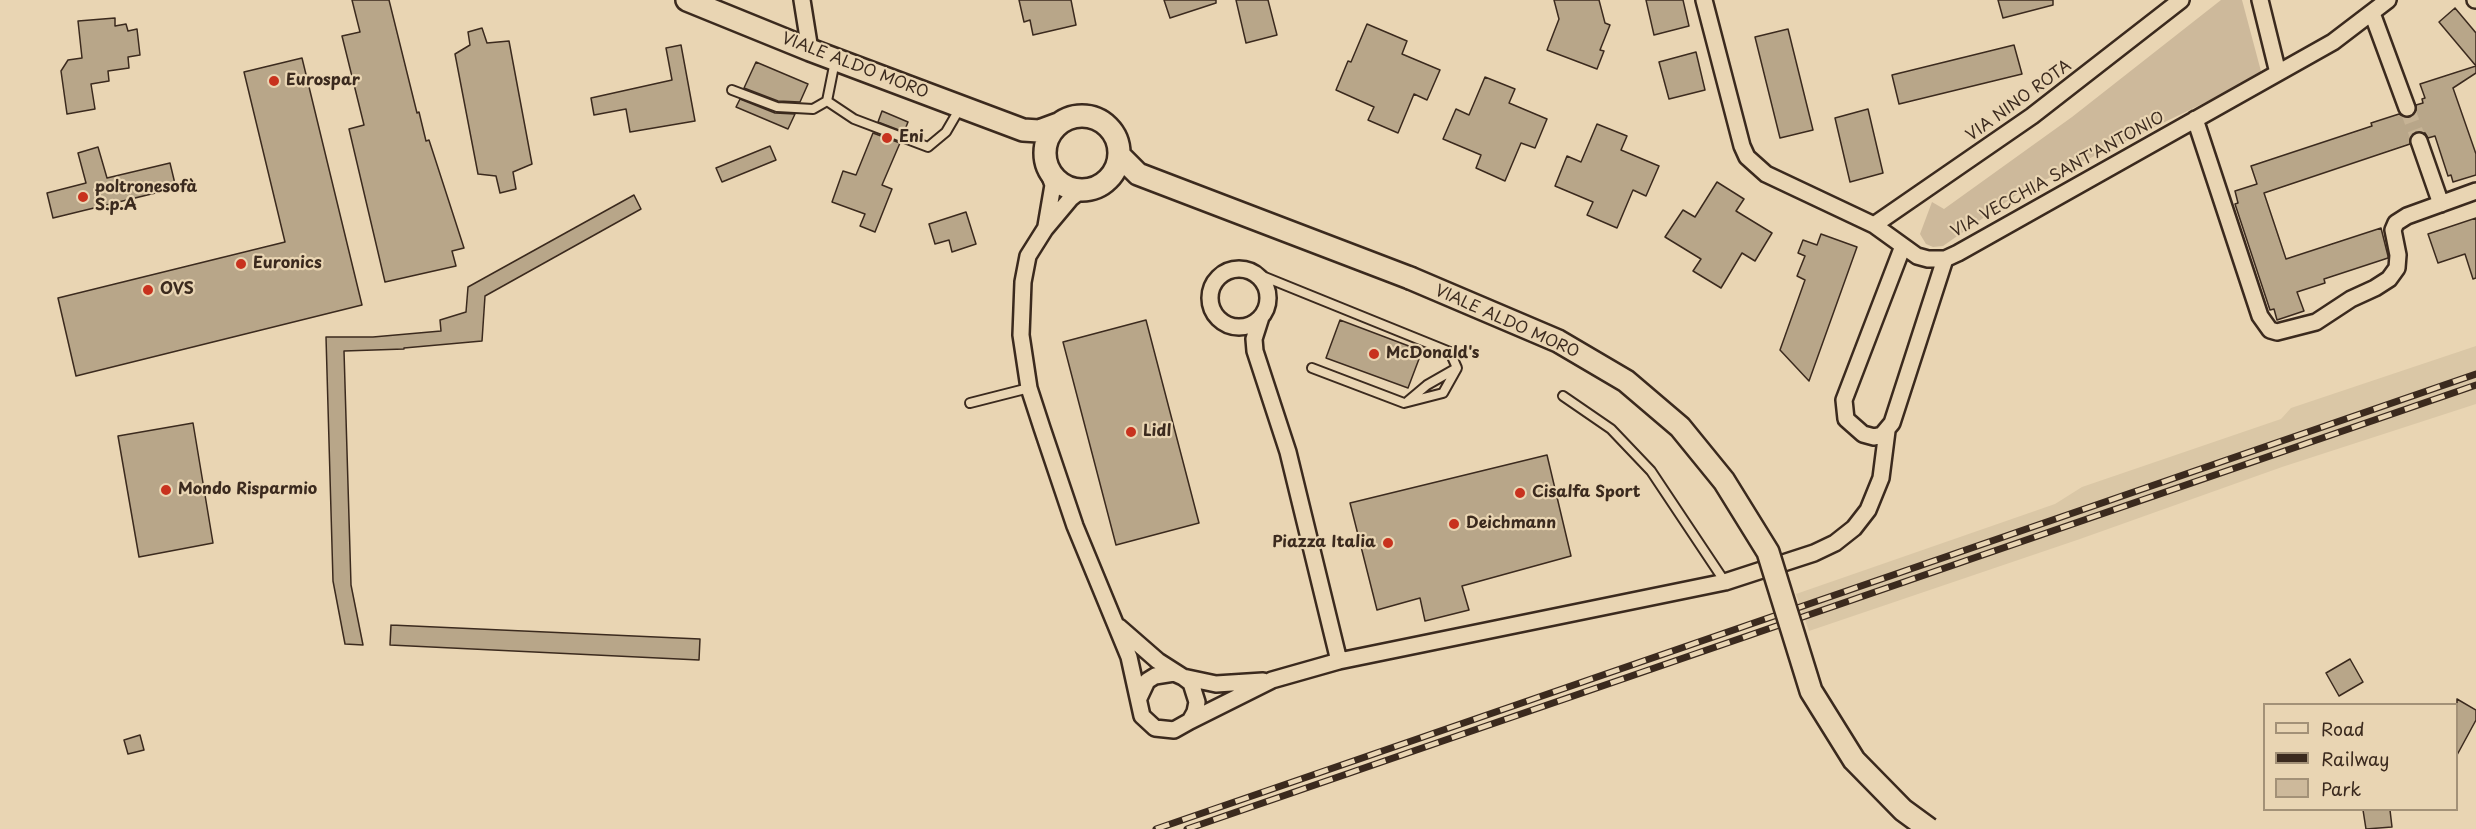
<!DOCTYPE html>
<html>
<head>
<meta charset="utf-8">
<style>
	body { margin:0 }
	#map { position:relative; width:2476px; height:829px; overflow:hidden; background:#e9d5b3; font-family:"Playpen Sans",sans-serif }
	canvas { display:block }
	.legend { position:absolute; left:2263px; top:703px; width:195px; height:108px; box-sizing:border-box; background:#e9d5b3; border:2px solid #a39177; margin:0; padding:8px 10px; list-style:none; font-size:18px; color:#3b2a1e }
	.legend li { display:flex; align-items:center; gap:12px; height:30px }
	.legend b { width:30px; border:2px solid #a39177 }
</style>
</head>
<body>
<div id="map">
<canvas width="2476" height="829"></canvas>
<ul class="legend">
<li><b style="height:8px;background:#e9d5b3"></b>Road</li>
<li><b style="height:8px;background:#3b2a1e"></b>Railway</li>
<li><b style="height:16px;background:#cdb99b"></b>Park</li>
</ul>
</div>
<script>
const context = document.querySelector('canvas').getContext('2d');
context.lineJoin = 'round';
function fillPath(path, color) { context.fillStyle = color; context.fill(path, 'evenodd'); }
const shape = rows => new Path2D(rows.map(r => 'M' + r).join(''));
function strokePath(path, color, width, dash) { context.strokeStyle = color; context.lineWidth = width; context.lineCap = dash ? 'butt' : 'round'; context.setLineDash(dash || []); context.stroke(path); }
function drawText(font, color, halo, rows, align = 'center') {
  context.font = font + ' "Playpen Sans",sans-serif'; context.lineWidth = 4.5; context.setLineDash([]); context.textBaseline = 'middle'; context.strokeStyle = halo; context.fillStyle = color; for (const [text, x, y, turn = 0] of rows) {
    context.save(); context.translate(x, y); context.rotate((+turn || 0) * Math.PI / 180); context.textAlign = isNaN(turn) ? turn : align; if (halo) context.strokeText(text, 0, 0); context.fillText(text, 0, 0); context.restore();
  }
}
const built = shape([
	[2476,346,2476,404,2282,467,2080,539,1809,631,1796,594,2055,504,2082,487,2281,419,2291,408]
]);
const green = shape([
	[2221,0,2242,0,2262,75,2022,191,1943,246,1933,247,1926,244,1920,234,1932,202,1944,209,2072,117]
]);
const building = shape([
	[352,0,389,0,417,113,419,112,426,141,429,140,464,248,452,251,456,266,385,282,349,129,364,125,342,36,360,32,352,0],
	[1019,0,1071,0,1076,25,1033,35,1030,20,1024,22,1019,0],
	[1164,0,1216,0,1216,3,1170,18,1164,0],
	[1236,0,1268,0,1277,35,1246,43,1236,0],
	[1554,0,1599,0,1605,23,1610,25,1600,50,1604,51,1597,69,1547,50,1559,19,1554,0],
	[1646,0,1683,0,1689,26,1654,35,1646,0],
	[1998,0,2053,0,2053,5,2003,18,1998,0],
	[2455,8,2476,33,2476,73,2453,88,2476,154,2476,175,2453,182,2451,175,2448,176,2435,136,2428,138,2425,133,2416,132,2411,135,2410,144,2264,193,2286,259,2381,228,2388,256,2388,258,2324,279,2325,283,2297,292,2304,311,2277,320,2274,309,2270,310,2235,204,2238,203,2235,191,2257,184,2251,166,2372,126,2371,123,2399,114,2405,117,2411,117,2416,110,2416,105,2423,103,2422,99,2425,98,2420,84,2476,66,2439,22,2455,8],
	[115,18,115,26,126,24,128,31,137,29,140,55,128,57,129,68,108,71,109,81,91,84,95,109,67,114,61,71,68,60,82,58,78,21,115,18],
	[1367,24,1407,41,1402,54,1440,70,1427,100,1414,94,1398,133,1368,120,1374,107,1336,90,1348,61,1351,62,1367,24],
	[482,28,487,43,509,41,532,164,513,172,516,189,500,193,496,176,478,174,455,54,470,45,468,32,482,28],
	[1788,29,1813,130,1780,138,1755,37,1788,29],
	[681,45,695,121,630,132,626,109,594,115,591,98,672,80,666,48,681,45],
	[2014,45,2022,74,1899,104,1892,75,2014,45],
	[1696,52,1705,90,1669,99,1659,62,1696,52],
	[302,58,362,305,76,376,58,298,285,242,244,72,302,58],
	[756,62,808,84,800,102,778,101,744,88,756,62],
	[1485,77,1515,89,1509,103,1547,119,1535,148,1521,143,1505,181,1476,168,1481,155,1443,139,1456,109,1469,115,1485,77],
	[740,99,775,113,795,114,788,129,736,107,740,99],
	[1868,109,1883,173,1850,182,1835,118,1868,109],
	[882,111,908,122,904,132,878,122,882,111],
	[1597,124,1627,136,1621,150,1659,166,1646,196,1633,190,1617,228,1587,215,1593,202,1555,186,1567,156,1581,162,1597,124],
	[873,133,900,143,882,185,892,189,875,232,860,226,865,214,832,202,843,171,856,175,873,133],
	[770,146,776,160,722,182,716,168,770,146],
	[98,147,107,178,170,163,176,188,53,218,47,193,86,183,78,153,98,147],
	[1717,182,1744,199,1736,211,1772,233,1755,261,1742,253,1721,288,1693,271,1701,259,1665,237,1683,210,1695,217,1717,182],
	[634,195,641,209,485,296,482,341,404,348,404,349,344,351,351,585,363,645,345,644,333,581,326,337,373,337,441,331,440,320,466,312,468,287,634,195],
	[966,212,976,244,952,252,949,240,935,244,929,224,966,212],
	[2476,218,2476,278,2473,279,2465,254,2438,263,2428,234,2476,218],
	[1821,234,1857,247,1809,381,1780,350,1805,280,1797,276,1805,256,1798,253,1803,240,1817,245,1821,234],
	[1146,320,1199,523,1116,545,1063,342,1146,320],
	[1340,320,1422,351,1408,388,1326,358,1340,320],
	[193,423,213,543,139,557,118,436,193,423],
	[1547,455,1571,556,1462,586,1469,610,1425,621,1420,598,1377,610,1350,503,1547,455],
	[391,625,700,639,699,660,390,645,391,625],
	[2350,659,2363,682,2339,696,2326,673,2350,659],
	[2457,699,2476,710,2476,720,2457,755,2457,699],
	[140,735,144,750,128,754,124,740,140,735],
	[2363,810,2390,810,2392,827,2366,829,2363,810]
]);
const minorTunnel = shape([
	[2407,108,2419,141]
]);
const service = shape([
	[835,61,827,101,854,119,928,147,946,132,960,108],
	[732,90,777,107,813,109,827,101],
	[1255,273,1450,352,1457,368,1443,393,1404,403,1312,368],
	[1563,396,1611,429,1651,471,1725,582],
	[1408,401,1427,385,1455,369],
	[970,403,1029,388]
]);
const minor = shape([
	[802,0,810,50],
	[1704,0,1742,146,1747,157,1766,174,1874,225,1917,256,1928,259,1945,259,1958,253,2333,42,2388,0],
	[2260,0,2278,73],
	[2475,0,2476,0],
	[2372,13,2407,108],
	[2195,119,2260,316,2270,330,2277,332,2316,322,2351,299,2375,288,2389,279,2397,268,2398,255,2393,230,2396,223,2407,216,2476,191],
	[2419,141,2441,204],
	[1080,191,1071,198,1045,229,1028,256,1023,282,1021,335,1029,388,1042,428,1075,526,1129,657,1142,716,1155,728,1174,730,1190,721,1195,712,1197,702,1191,683,1183,677,1174,673,1155,676,1147,681,1139,698],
	[1874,225,2032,116,2181,0],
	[1046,226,1053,185,1048,171],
	[1903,246,1844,400,1846,419,1863,434,1874,437,1882,435,1892,423,1945,259],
	'1210 298a29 29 0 1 1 58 0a29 29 0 1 1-58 0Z',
	[1261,317,1254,339,1255,351,1288,452,1339,661],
	[1119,627,1158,661,1183,677,1216,684,1263,681],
	[1190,721,1272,680,1339,661,1725,582,1814,553,1835,543,1854,528,1868,510,1881,478,1887,431]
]);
const secondary = shape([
	[687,0,810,50,1023,130,1039,131,1058,124],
	'1045 153a37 37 0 1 1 74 0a37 37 0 1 1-74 0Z',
	[1119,155,1138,174,1410,278]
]);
const rail = shape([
	[1156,829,2476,374],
	[1187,829,2476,385]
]);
const secondaryBridge = shape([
	[1410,278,1558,341,1626,381,1680,427,1724,481,1768,552,1811,691,1854,760,1903,810,1929,829]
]);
const markers = [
	[274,81,6,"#c8321e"],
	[887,138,6,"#c8321e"],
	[83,197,6,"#c8321e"],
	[241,264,6,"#c8321e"],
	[148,290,6,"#c8321e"],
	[1374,354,6,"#c8321e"],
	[1131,432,6,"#c8321e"],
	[166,490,6,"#c8321e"],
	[1520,493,6,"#c8321e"],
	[1454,524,6,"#c8321e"],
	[1388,543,6,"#c8321e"]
];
const streetNames = [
	["VIALE ALDO MORO",855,66,21],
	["VIA NINO ROTA",2019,101,-36],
	["VIA VECCHIA SANT'ANTONIO",2058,175,-29],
	["VIALE ALDO MORO",1507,322,24]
];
const poiNames = [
	["Eurospar",286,81],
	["Eni",899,138],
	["poltronesofà",95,188],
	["S.p.A",95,206],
	["Euronics",253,264],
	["OVS",160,290],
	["McDonald's",1386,354],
	["Lidl",1143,432],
	["Mondo Risparmio",178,490],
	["Cisalfa Sport",1532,493],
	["Deichmann",1466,524],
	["Piazza Italia",1376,543,"right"]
];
fillPath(built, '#dac7a6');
fillPath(green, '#cdb99b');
fillPath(building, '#b8a689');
strokePath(building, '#3b2a1e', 1.5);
strokePath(minorTunnel, '#c6b395', 15, [15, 8]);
strokePath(service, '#3b2a1e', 12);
strokePath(minor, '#3b2a1e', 20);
strokePath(secondary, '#3b2a1e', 26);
strokePath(service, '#e9d5b3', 8);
strokePath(minor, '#e9d5b3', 15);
strokePath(secondary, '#e9d5b3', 21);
strokePath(rail, '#3b2a1e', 7);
strokePath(rail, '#e9d5b3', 4.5, [14]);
strokePath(secondaryBridge, '#3b2a1e', 26, []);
strokePath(secondaryBridge, '#e9d5b3', 21);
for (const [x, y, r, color] of markers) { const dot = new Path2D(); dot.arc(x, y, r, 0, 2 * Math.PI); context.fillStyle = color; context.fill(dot); strokePath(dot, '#e9d5b3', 2); }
drawText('16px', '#3b2a1e', '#e9d5b3', streetNames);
drawText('bold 16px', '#3b2a1e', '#e9d5b3', poiNames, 'left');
</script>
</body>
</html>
